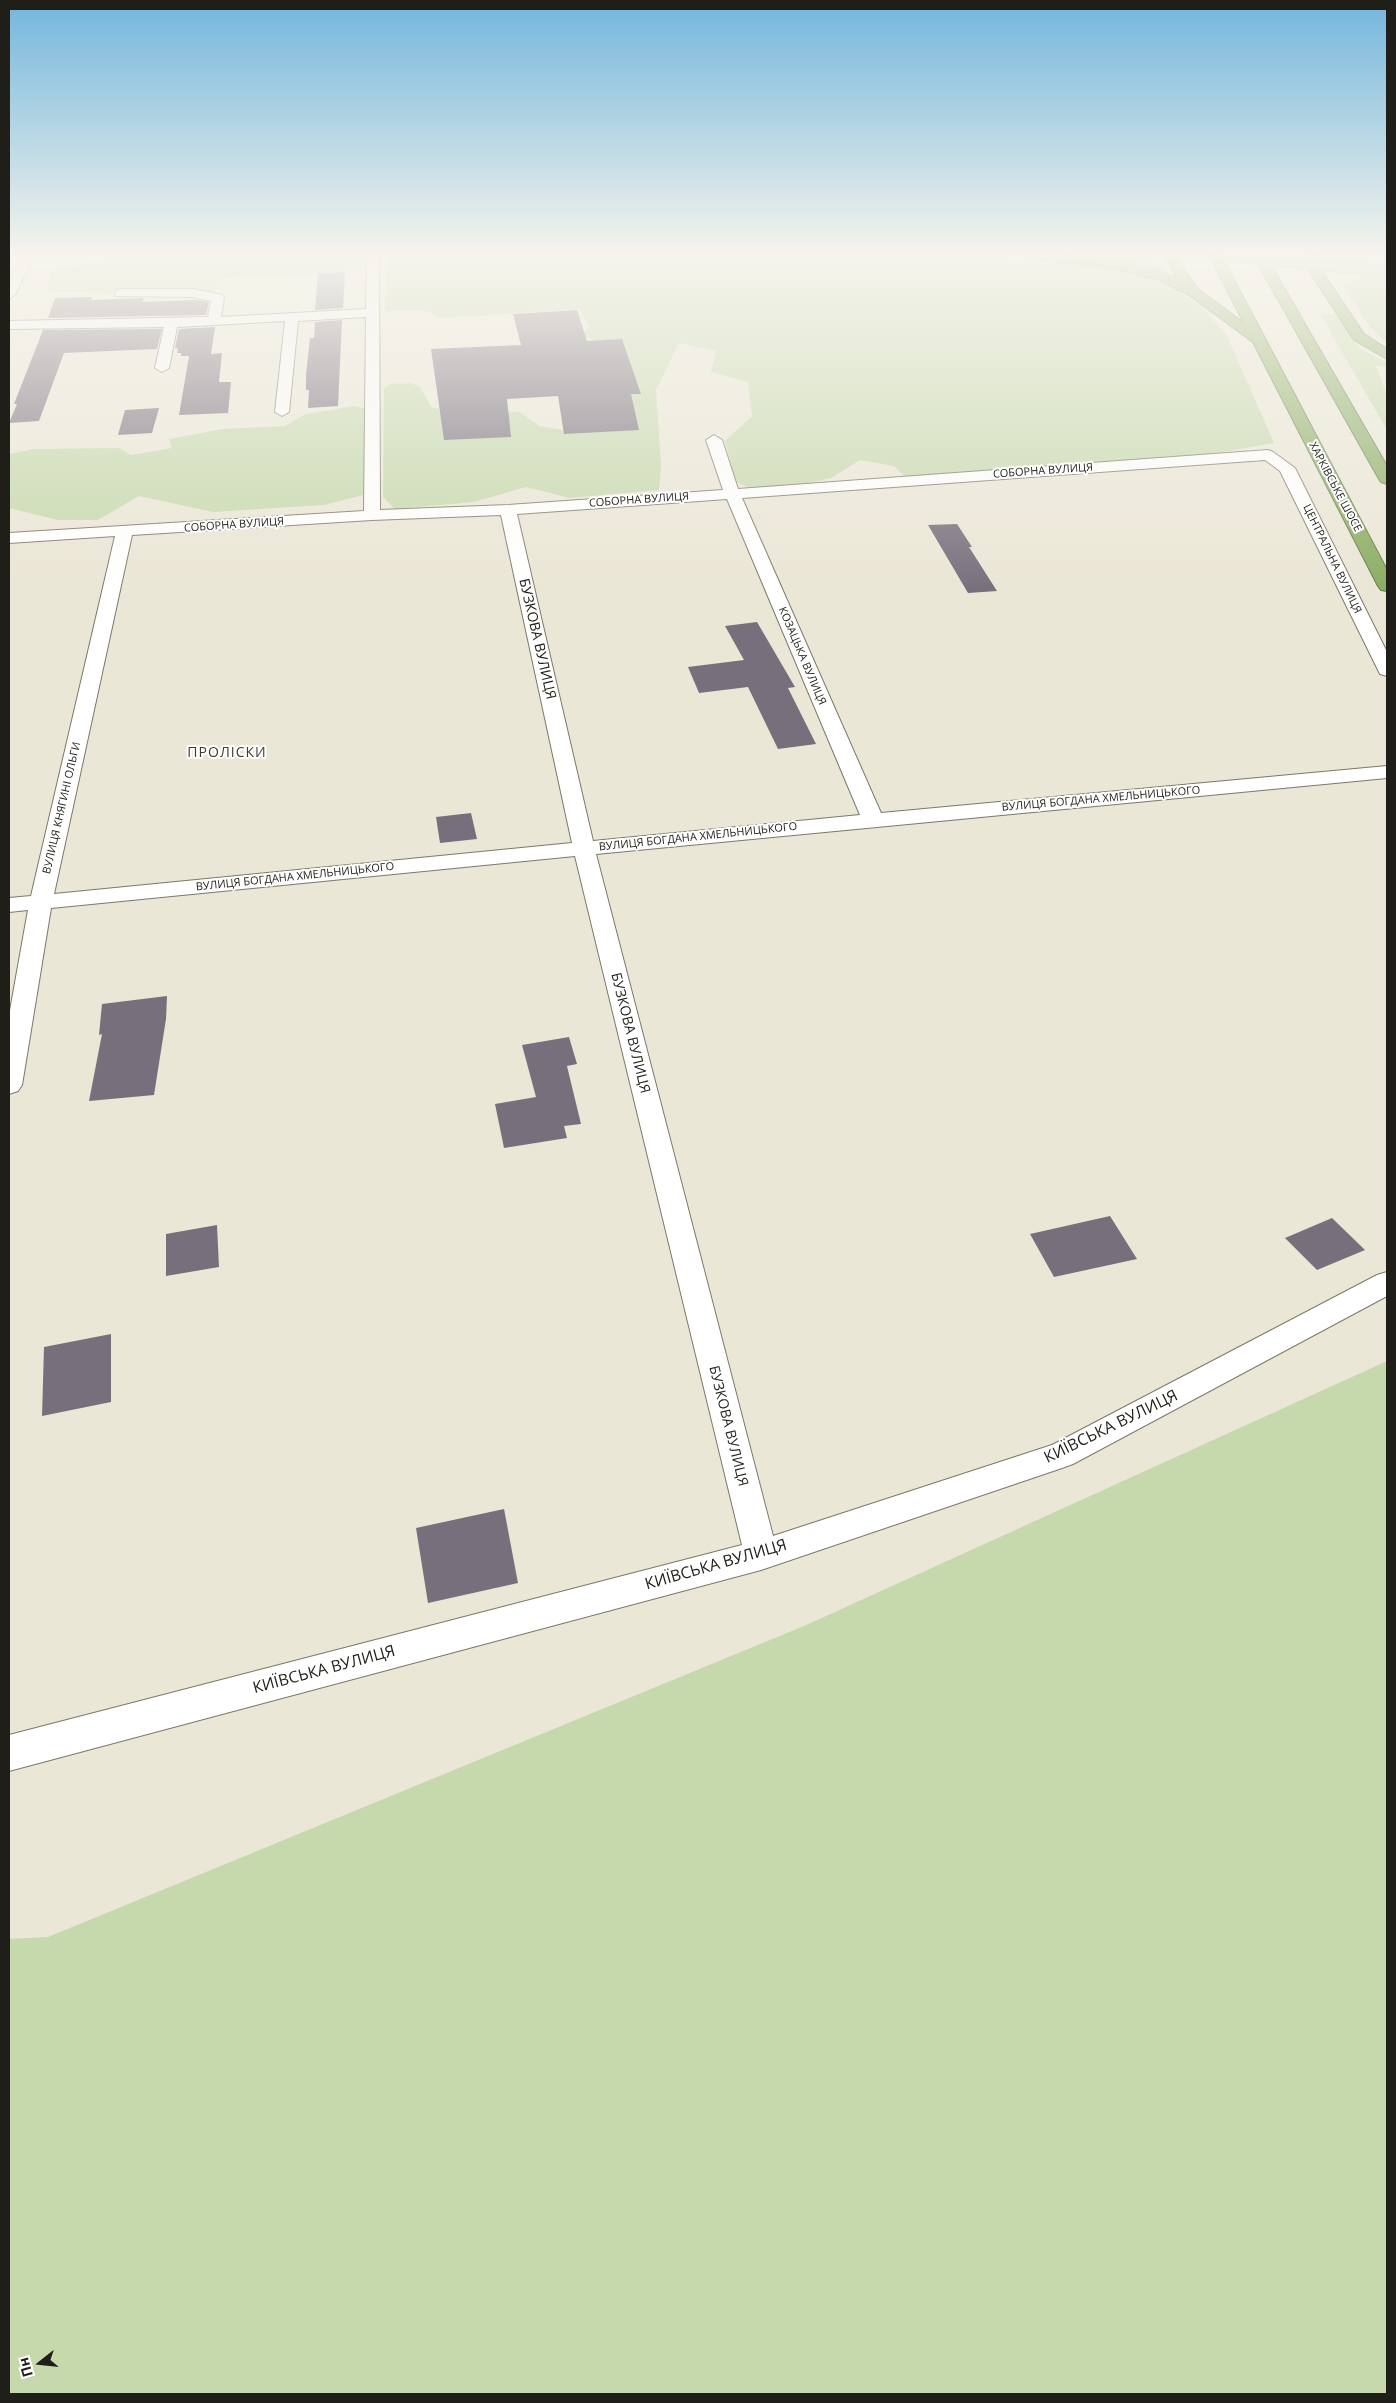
<!DOCTYPE html>
<html>
<head>
<meta charset="utf-8">
<style>
	body { margin:0 }
	#map { position:relative; width:1396px; height:2403px; overflow:hidden; background:#ebe7d7; font-family:"Open Sans",sans-serif }
	canvas { display:block }
	.frame { position:absolute; inset:0; border:10px solid #1f1e18; pointer-events:none }
	.north { position:absolute; left:15px; top:2338px; width:50px; height:50px; -webkit-text-stroke:4px #fff; paint-order:stroke; rotate:254deg; font-size:14px; font-weight:700; line-height:20px; text-align:center; color:#1f1e18 }
	.north::after { content:''; display:block; margin:auto; width:18px; height:22px; background:#1f1e18; clip-path:polygon(50% 0,100% 100%,50% 72%,0 100%) }
</style>
</head>
<body>
<div id="map">
<canvas width="1396" height="2403"></canvas>
<div class="frame"></div>
<div class="north">Пн</div>
</div>
<script>
const context = document.querySelector('canvas').getContext('2d');
context.lineJoin = 'round';
function fillPath(path, color) { context.fillStyle = color; context.fill(path, 'evenodd'); }
const shape = rows => new Path2D(rows.map(r => 'M' + r).join(''));
function strokePath(path, color, width, dash) { context.strokeStyle = color; context.lineWidth = width; context.lineCap = dash ? 'butt' : 'round'; context.setLineDash(dash || []); context.stroke(path); }
function drawText(font, color, halo, rows, align = 'center') {
  context.font = font + ' "Open Sans",sans-serif'; context.lineWidth = 4; context.setLineDash([]); context.textBaseline = 'middle'; context.strokeStyle = halo; context.fillStyle = color; for (const [text, x, y, turn = 0] of rows) {
    context.save(); context.translate(x, y); context.rotate((+turn || 0) * Math.PI / 180); context.textAlign = isNaN(turn) ? turn : align; if (halo) context.strokeText(text, 0, 0); context.fillText(text, 0, 0); context.restore();
  }
}
const green = shape([
	[111,255,370,255,370,270,220,278,214,292,135,294,47,291,52,271],
	[388,255,993,255,1135,273,1166,282,1201,306,1227,336,1274,443,1205,455,905,477,894,466,860,460,831,478,800,485,747,487,735,481,725,441,752,416,748,382,711,372,716,351,679,343,656,390,661,466,659,490,570,498,526,487,474,502,395,509,383,497,384,389,390,384,411,383,420,387,432,408,520,412,539,426,582,433,607,340,593,340,580,335,590,327,579,309,441,318,428,311,385,311],
	[1048,255,1156,255,1161,267,1168,276,1116,263],
	[1371,273,1387,275,1387,344,1370,327,1343,286],
	[1320,314,1336,314,1359,348,1387,363,1387,367,1376,366,1387,395,1387,430],
	[354,406,368,409,363,495,324,505,213,512,139,496,98,520,58,520,9,508,9,454,33,449,119,448,131,455,172,448,169,439,223,429,285,426,306,414],
	[1387,1361,1387,2394,9,2394,9,1939,48,1937,804,1626]
]);
const building = shape([
	[345,272,343,308,315,310,318,273],
	[92,297,91,300,144,298,143,302,196,300,209,302,206,315,48,318,55,298],
	[577,310,587,341,622,339,641,394,631,394,639,430,564,434,558,396,507,399,511,437,444,440,431,349,521,345,513,314],
	[342,320,338,406,308,408,309,390,306,390,306,375,310,338,314,338,315,322],
	[215,327,211,354,222,353,219,382,231,382,228,413,179,415,189,356,181,356,181,353,177,353,178,348,175,348,179,329],
	[162,329,157,349,64,353,39,421,9,423,17,404,14,404,43,330],
	[159,408,152,433,118,435,125,410],
	[957,524,972,547,969,547,997,591,968,593,928,525],
	[757,622,795,687,788,688,816,744,778,749,748,687,699,693,688,667,744,660,725,626],
	[471,813,477,839,440,843,436,817],
	[167,996,166,1019,154,1095,89,1101,102,1034,99,1035,102,1004],
	[569,1037,577,1064,567,1066,581,1124,564,1126,567,1138,504,1148,495,1104,536,1097,522,1045],
	[1110,1216,1137,1259,1054,1277,1030,1234],
	[1332,1218,1365,1250,1317,1270,1285,1238],
	[217,1225,219,1267,166,1276,166,1234],
	[111,1334,111,1402,42,1416,44,1347],
	[504,1509,518,1583,428,1603,416,1528]
]);
const minor = shape([
	[22,255,34,255,15,295,9,299,9,282,22,255],
	[367,255,379,255,380,510,508,505,723,490,706,440,714,435,722,440,738,489,1268,450,1273,452,1295,468,1387,652,1387,676,1380,674,1378,670,1280,471,1265,460,742,498,881,813,1387,766,1387,778,596,854,773,1536,1052,1445,1377,1275,1387,1272,1387,1296,1073,1464,1062,1468,761,1570,9,1771,9,1735,742,1545,575,856,51,908,22,1085,18,1091,9,1094,9,1016,28,910,9,912,9,898,31,896,115,536,9,543,9,533,364,511,366,317,298,321,289,412,282,416,275,412,285,321,177,327,169,368,162,372,155,368,164,327,9,329,9,321,208,317,211,301,192,297,116,296,115,293,116,290,121,289,192,289,223,295,224,298,221,317,366,309,367,255],
	[727,499,860,815,593,841,517,514,727,499],
	[501,515,572,843,54,894,132,535,372,520,501,515]
]);
const highway = shape([
	[1024,255,1059,255,1115,261,1148,268,1177,278,1165,255,1177,255,1185,272,1198,289,1244,323,1209,255,1221,255,1387,570,1387,591,1381,590,1378,586,1253,342,1189,295,1160,280,1115,269,1030,259,1024,255],
	[1253,255,1265,255,1387,466,1387,484,1381,482,1379,479,1253,255],
	[1299,255,1311,255,1364,334,1387,349,1387,359,1354,340,1299,255]
]);
const majorBridge = shape([
	[1232,255,1381,269]
]);
const farStreetnames = [
	["СОБОРНА ВУЛИЦЯ",1043,471,-4],
	["ХАРКІВСЬКЕ ШОСЕ",1335,487,62],
	["СОБОРНА ВУЛИЦЯ",639,500,-4],
	["СОБОРНА ВУЛИЦЯ",234,525,-4],
	["ЦЕНТРАЛЬНА ВУЛИЦЯ",1332,559,64],
	["КОЗАЦЬКА ВУЛИЦЯ",802,656,67],
	["ВУЛИЦЯ БОГДАНА ХМЕЛЬНИЦЬКОГО",1101,799,-5],
	["ВУЛИЦЯ КНЯГИНІ ОЛЬГИ",62,808,-77],
	["ВУЛИЦЯ БОГДАНА ХМЕЛЬНИЦЬКОГО",698,837,-6],
	["ВУЛИЦЯ БОГДАНА ХМЕЛЬНИЦЬКОГО",295,877,-6]
];
const streetNames = [
	["БУЗКОВА ВУЛИЦЯ",537,639,77],
	["БУЗКОВА ВУЛИЦЯ",630,1033,76],
	["БУЗКОВА ВУЛИЦЯ",728,1426,76]
];
const farQuarternames = [
	["ПРОЛІСКИ",227,753]
];
const nearStreetnames = [
	["КИЇВСЬКА ВУЛИЦЯ",1111,1427,-26],
	["КИЇВСЬКА ВУЛИЦЯ",716,1565,-16],
	["КИЇВСЬКА ВУЛИЦЯ",324,1670,-15]
];
fillPath(green, '#c6d9ad');
fillPath(building, '#776f7c');
strokePath(minor, '#7c796a', 2);
strokePath(highway, '#657b49', 2);
fillPath(minor, '#fff');
fillPath(highway, '#8bad64');
strokePath(majorBridge, '#657b49', 15, []);
strokePath(majorBridge, '#b9cea2', 14);
const sky = context.createLinearGradient(0, 0, 0, 591);
sky.addColorStop(0, '#73b6dc');
sky.addColorStop(0.43, '#f6f4ed');
sky.addColorStop(1, '#f6f4ed00');
context.fillStyle = sky;
context.fillRect(0, 0, 1396, 591);
drawText('11px', '#1f1e18', '#fff', farStreetnames);
drawText('14px', '#1f1e18', '#fff', streetNames);
context.letterSpacing = '1px';
drawText('14px', '#3f3c2f', '#fff', farQuarternames);
context.letterSpacing = '0px';
drawText('16px', '#1f1e18', '#fff', nearStreetnames);
</script>
</body>
</html>
